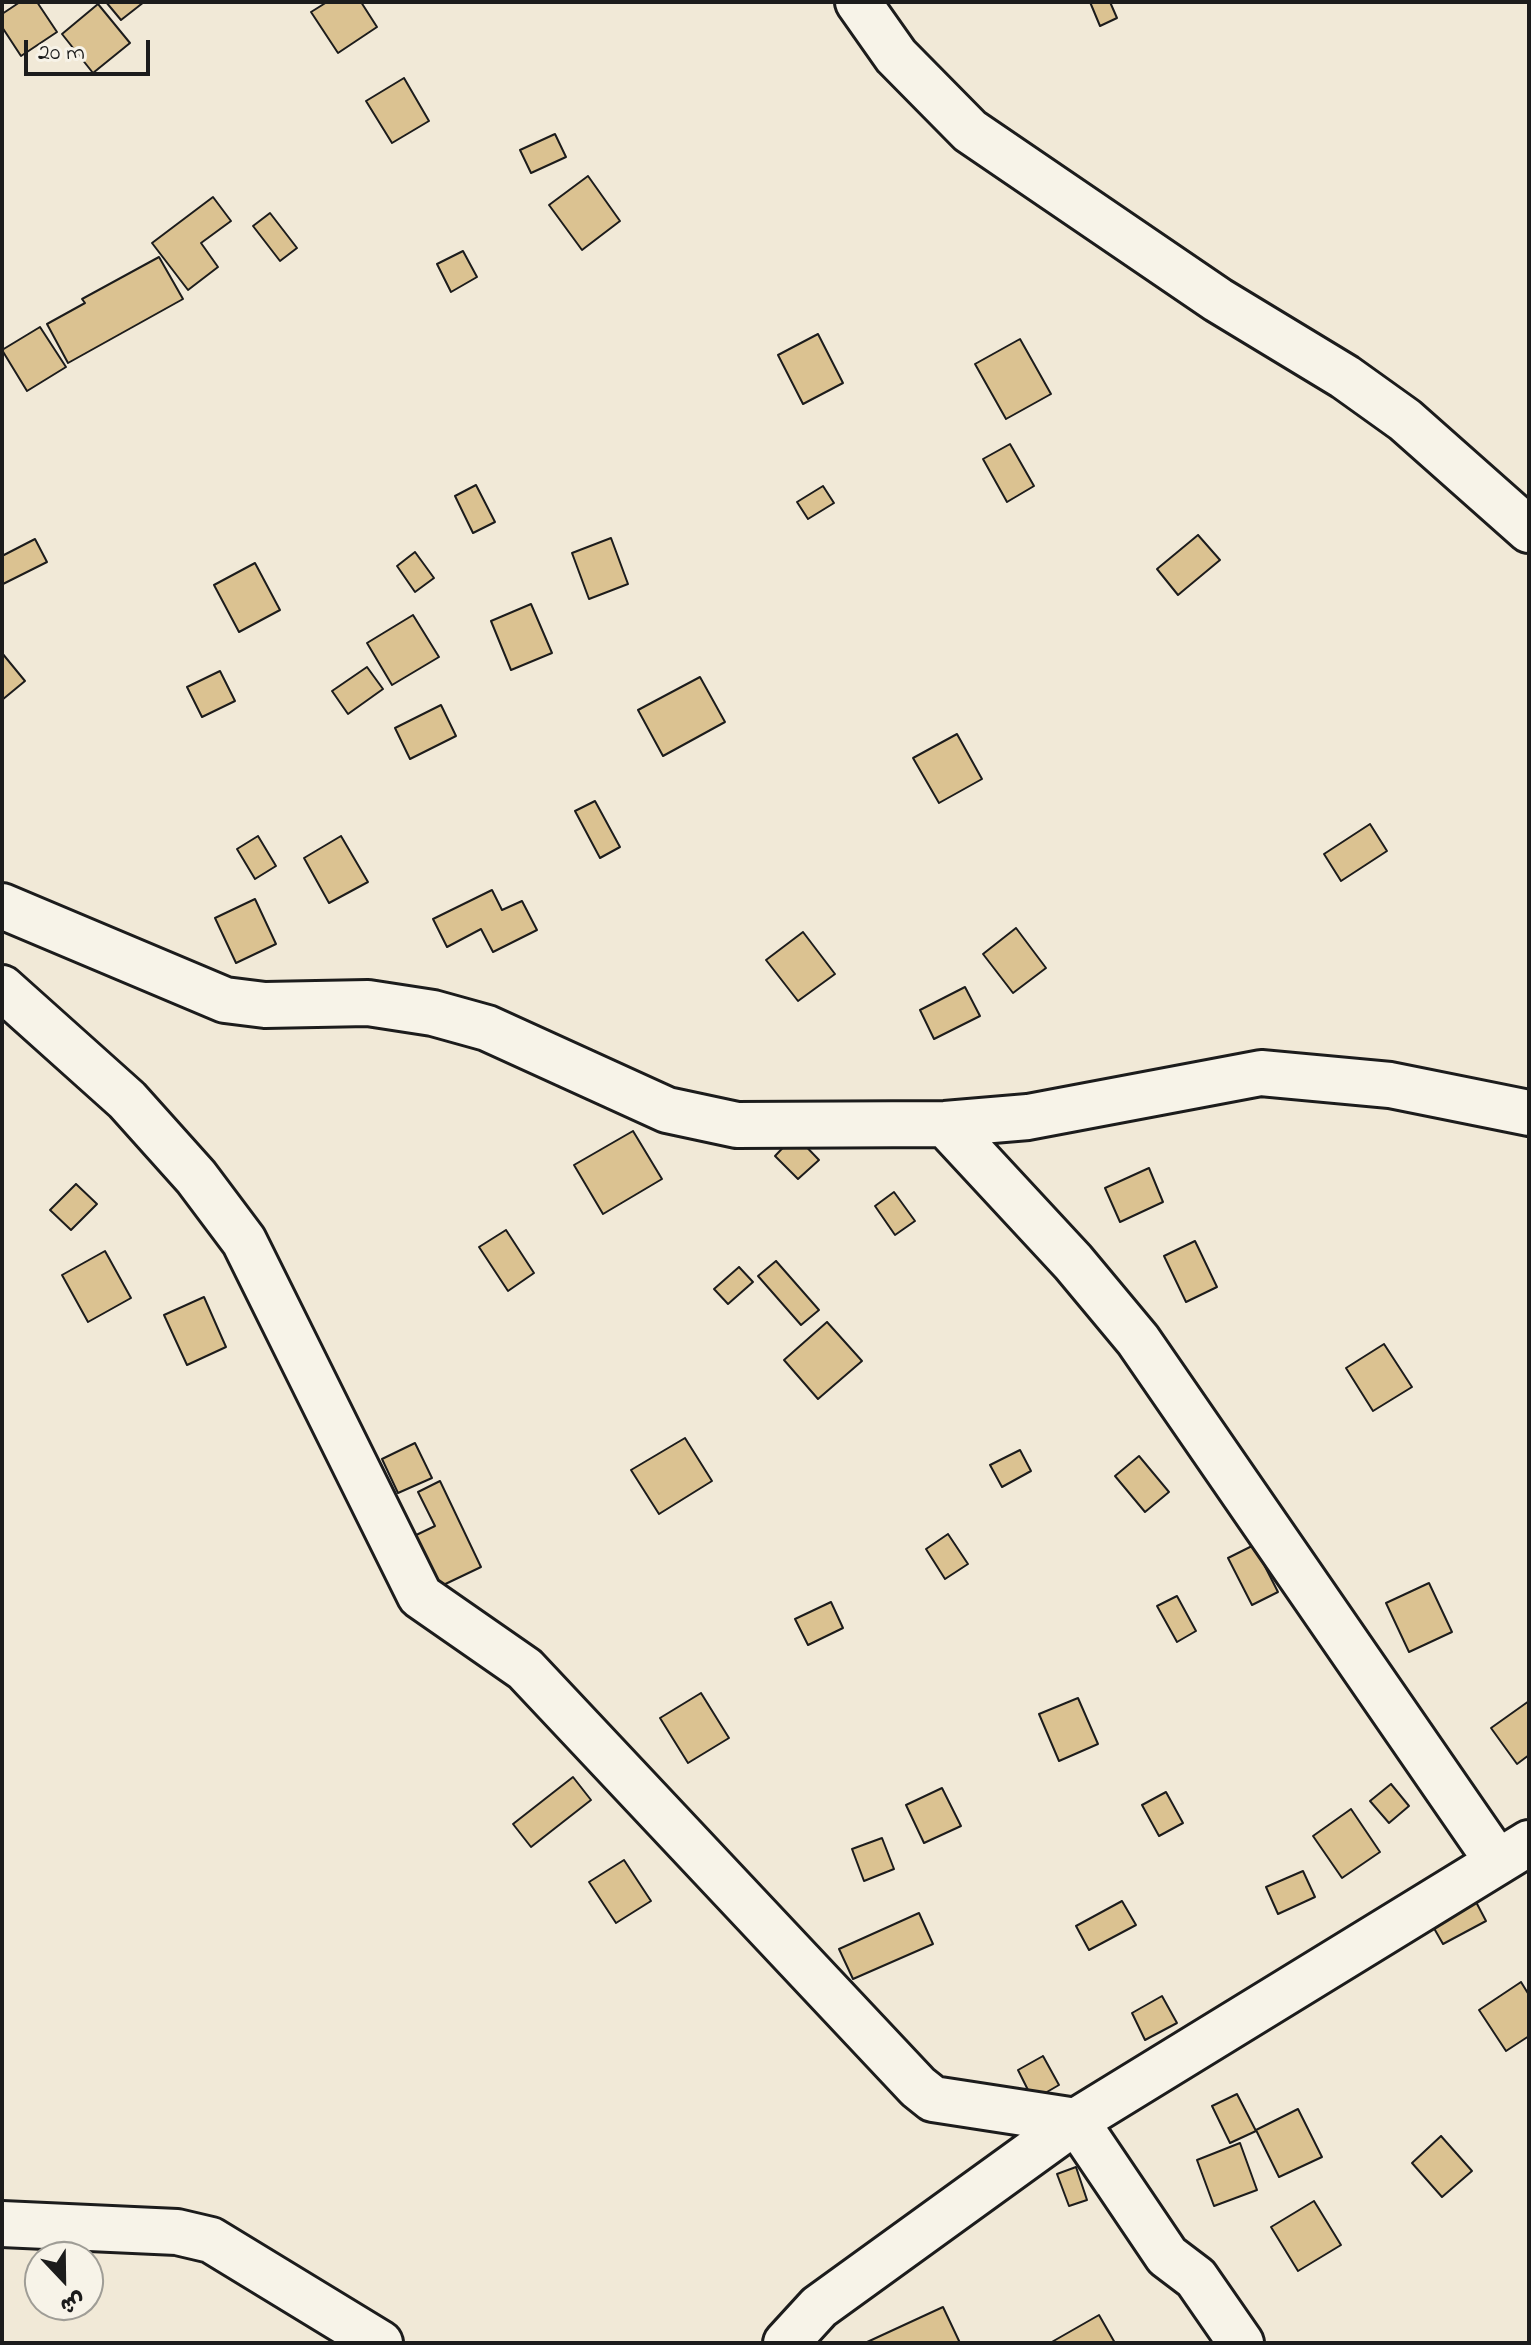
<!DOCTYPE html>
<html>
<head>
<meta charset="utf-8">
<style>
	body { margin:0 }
	#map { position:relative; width:1531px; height:2345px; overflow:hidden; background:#f1e9d7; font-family:"Indie Flower","Playpen Sans Arabic",sans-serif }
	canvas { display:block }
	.frame { position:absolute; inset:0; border:4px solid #1c1c1c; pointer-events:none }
	.north { position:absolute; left:24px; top:2241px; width:80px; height:80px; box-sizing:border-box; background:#f7f3e8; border:2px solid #9f9d96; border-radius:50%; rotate:158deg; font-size:22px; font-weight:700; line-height:32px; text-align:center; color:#1c1c1c }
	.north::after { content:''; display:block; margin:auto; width:28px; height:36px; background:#1c1c1c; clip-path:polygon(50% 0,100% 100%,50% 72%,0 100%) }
	.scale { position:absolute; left:24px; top:40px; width:126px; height:36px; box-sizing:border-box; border:4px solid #1c1c1c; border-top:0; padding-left:10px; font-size:24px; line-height:28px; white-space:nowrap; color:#1c1c1c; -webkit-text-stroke:6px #f7f3e8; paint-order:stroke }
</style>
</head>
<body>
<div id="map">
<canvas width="1531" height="2345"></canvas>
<div class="frame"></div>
<div class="north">ش</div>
<div class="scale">20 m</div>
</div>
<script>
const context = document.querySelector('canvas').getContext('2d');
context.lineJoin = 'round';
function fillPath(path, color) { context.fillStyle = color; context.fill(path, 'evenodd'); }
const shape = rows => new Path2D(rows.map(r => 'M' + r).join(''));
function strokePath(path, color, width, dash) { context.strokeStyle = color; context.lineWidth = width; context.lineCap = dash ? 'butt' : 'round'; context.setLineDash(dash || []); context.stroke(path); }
const building = shape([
	[20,2,37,2,57,32,21,56,2,27,2,14,20,2],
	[106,2,144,2,121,20,106,2],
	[327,2,361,2,377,27,338,53,311,12,327,2],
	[1090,2,1110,2,1117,18,1100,26,1090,2],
	[98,4,130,43,93,73,62,34,98,4],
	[404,78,429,121,392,143,366,101,404,78],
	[555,134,566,157,531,173,520,150,555,134],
	[588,176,620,221,582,250,549,205,588,176],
	[213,197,231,221,201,243,218,267,188,290,152,243,213,197],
	[270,213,297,248,280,261,253,226,270,213],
	[463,251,477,277,451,292,437,264,463,251],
	[159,257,183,299,68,363,47,324,85,303,82,299,159,257],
	[40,327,66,367,27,391,2,350,40,327],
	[818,334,843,383,803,404,778,355,818,334],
	[1020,339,1051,394,1006,419,975,364,1020,339],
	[1010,444,1034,486,1007,502,983,459,1010,444],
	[476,485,495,522,473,533,455,496,476,485],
	[823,486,834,503,808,519,797,502,823,486],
	[1198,535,1220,560,1178,595,1157,569,1198,535],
	[611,538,628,584,589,599,572,553,611,538],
	[35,539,47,562,3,584,2,556,35,539],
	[415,552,434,578,415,592,397,566,415,552],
	[255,563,280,610,239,632,214,585,255,563],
	[531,604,552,653,511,670,491,621,531,604],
	[413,615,439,657,392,685,367,643,413,615],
	[2,653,25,681,2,700,2,653],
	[367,667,383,689,348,714,332,691,367,667],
	[220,671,235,701,202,717,187,687,220,671],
	[700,677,725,722,663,756,638,710,700,677],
	[441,705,456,736,410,759,395,728,441,705],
	[957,734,982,779,939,803,913,758,957,734],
	[595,801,620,847,600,858,575,811,595,801],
	[1370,824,1387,851,1341,881,1324,854,1370,824],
	[258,836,276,866,255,879,237,849,258,836],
	[341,836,368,882,329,903,304,858,341,836],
	[492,890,502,910,522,901,537,930,493,952,481,929,447,947,433,919,492,890],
	[255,899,276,944,236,963,215,918,255,899],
	[1016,928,1046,968,1013,993,983,954,1016,928],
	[803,932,835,974,798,1001,766,960,803,932],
	[965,987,980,1016,934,1039,920,1010,965,987],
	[633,1131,662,1179,603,1214,574,1165,633,1131],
	[795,1135,819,1160,798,1179,775,1156,795,1135],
	[1149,1168,1163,1202,1120,1222,1105,1188,1149,1168],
	[76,1184,97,1204,71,1230,50,1210,76,1184],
	[894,1192,915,1221,895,1235,875,1206,894,1192],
	[506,1230,534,1273,508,1291,479,1247,506,1230],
	[1195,1241,1217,1287,1186,1302,1164,1256,1195,1241],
	[105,1251,131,1298,88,1322,62,1275,105,1251],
	[776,1261,819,1310,801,1325,758,1276,776,1261],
	[739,1267,753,1282,728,1304,714,1289,739,1267],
	[204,1297,226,1347,187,1365,164,1315,204,1297],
	[827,1322,862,1361,818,1399,784,1360,827,1322],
	[1384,1344,1412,1387,1373,1411,1346,1368,1384,1344],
	[685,1438,712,1481,659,1514,631,1470,685,1438],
	[415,1443,432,1478,398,1493,382,1459,415,1443],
	[1020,1450,1031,1471,1002,1487,990,1465,1020,1450],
	[1139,1456,1169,1492,1145,1512,1115,1476,1139,1456],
	[440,1481,481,1567,437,1588,412,1537,435,1526,418,1492,440,1481],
	[948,1534,968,1564,945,1579,926,1549,948,1534],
	[1254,1545,1278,1592,1252,1605,1228,1558,1254,1545],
	[1429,1583,1452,1632,1409,1652,1386,1603,1429,1583],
	[1177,1596,1196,1631,1177,1642,1157,1606,1177,1596],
	[831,1602,843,1628,808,1645,795,1619,831,1602],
	[701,1693,729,1738,688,1763,660,1718,701,1693],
	[1078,1698,1098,1744,1059,1761,1039,1714,1078,1698],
	[1529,1701,1529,1755,1517,1764,1491,1728,1529,1701],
	[573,1777,591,1800,531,1847,513,1824,573,1777],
	[1391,1784,1409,1806,1389,1823,1370,1801,1391,1784],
	[942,1788,961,1826,924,1843,906,1805,942,1788],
	[1166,1792,1183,1823,1159,1836,1142,1805,1166,1792],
	[1351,1809,1380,1852,1342,1878,1313,1836,1351,1809],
	[882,1838,894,1869,864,1881,852,1849,882,1838],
	[624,1860,651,1901,616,1923,589,1882,624,1860],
	[1303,1871,1315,1897,1278,1914,1266,1887,1303,1871],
	[1475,1900,1486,1921,1443,1944,1431,1923,1475,1900],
	[1122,1901,1136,1925,1089,1950,1076,1926,1122,1901],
	[919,1913,933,1944,853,1979,839,1949,919,1913],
	[1521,1982,1529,1995,1529,2036,1506,2051,1479,2010,1521,1982],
	[1162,1996,1177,2023,1145,2040,1132,2013,1162,1996],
	[1043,2056,1059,2085,1033,2100,1018,2070,1043,2056],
	[1237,2094,1256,2131,1230,2143,1212,2106,1237,2094],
	[1298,2109,1322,2157,1279,2177,1256,2130,1298,2109],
	[1441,2136,1472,2171,1442,2197,1412,2163,1441,2136],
	[1240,2143,1257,2190,1214,2206,1197,2160,1240,2143],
	[1076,2167,1087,2200,1069,2206,1057,2174,1076,2167],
	[1314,2201,1341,2245,1298,2271,1271,2227,1314,2201],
	[943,2307,960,2343,865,2343,943,2307],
	[1099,2315,1115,2343,1050,2343,1099,2315]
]);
const minor = shape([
	[858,2,896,56,970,131,1218,300,1345,377,1405,420,1529,530],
	[2,906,225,1000,265,1005,368,1003,433,1013,487,1028,667,1110,737,1125,945,1124,1028,1117,1261,1073,1390,1085,1529,1113],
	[2,988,127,1100,196,1177,244,1241,420,1596,525,1669,918,2087,933,2099,1076,2121,1167,2256,1196,2278,1241,2343],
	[945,1124,1073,1262,1138,1340,1497,1861],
	[2,2224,177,2232,211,2240,380,2343],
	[786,2343,819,2307,1076,2121,1529,1843]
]);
fillPath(building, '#dbc291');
strokePath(building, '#1c1c1c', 2);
strokePath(minor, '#1c1c1c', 50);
strokePath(minor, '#f7f3e8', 44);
</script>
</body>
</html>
